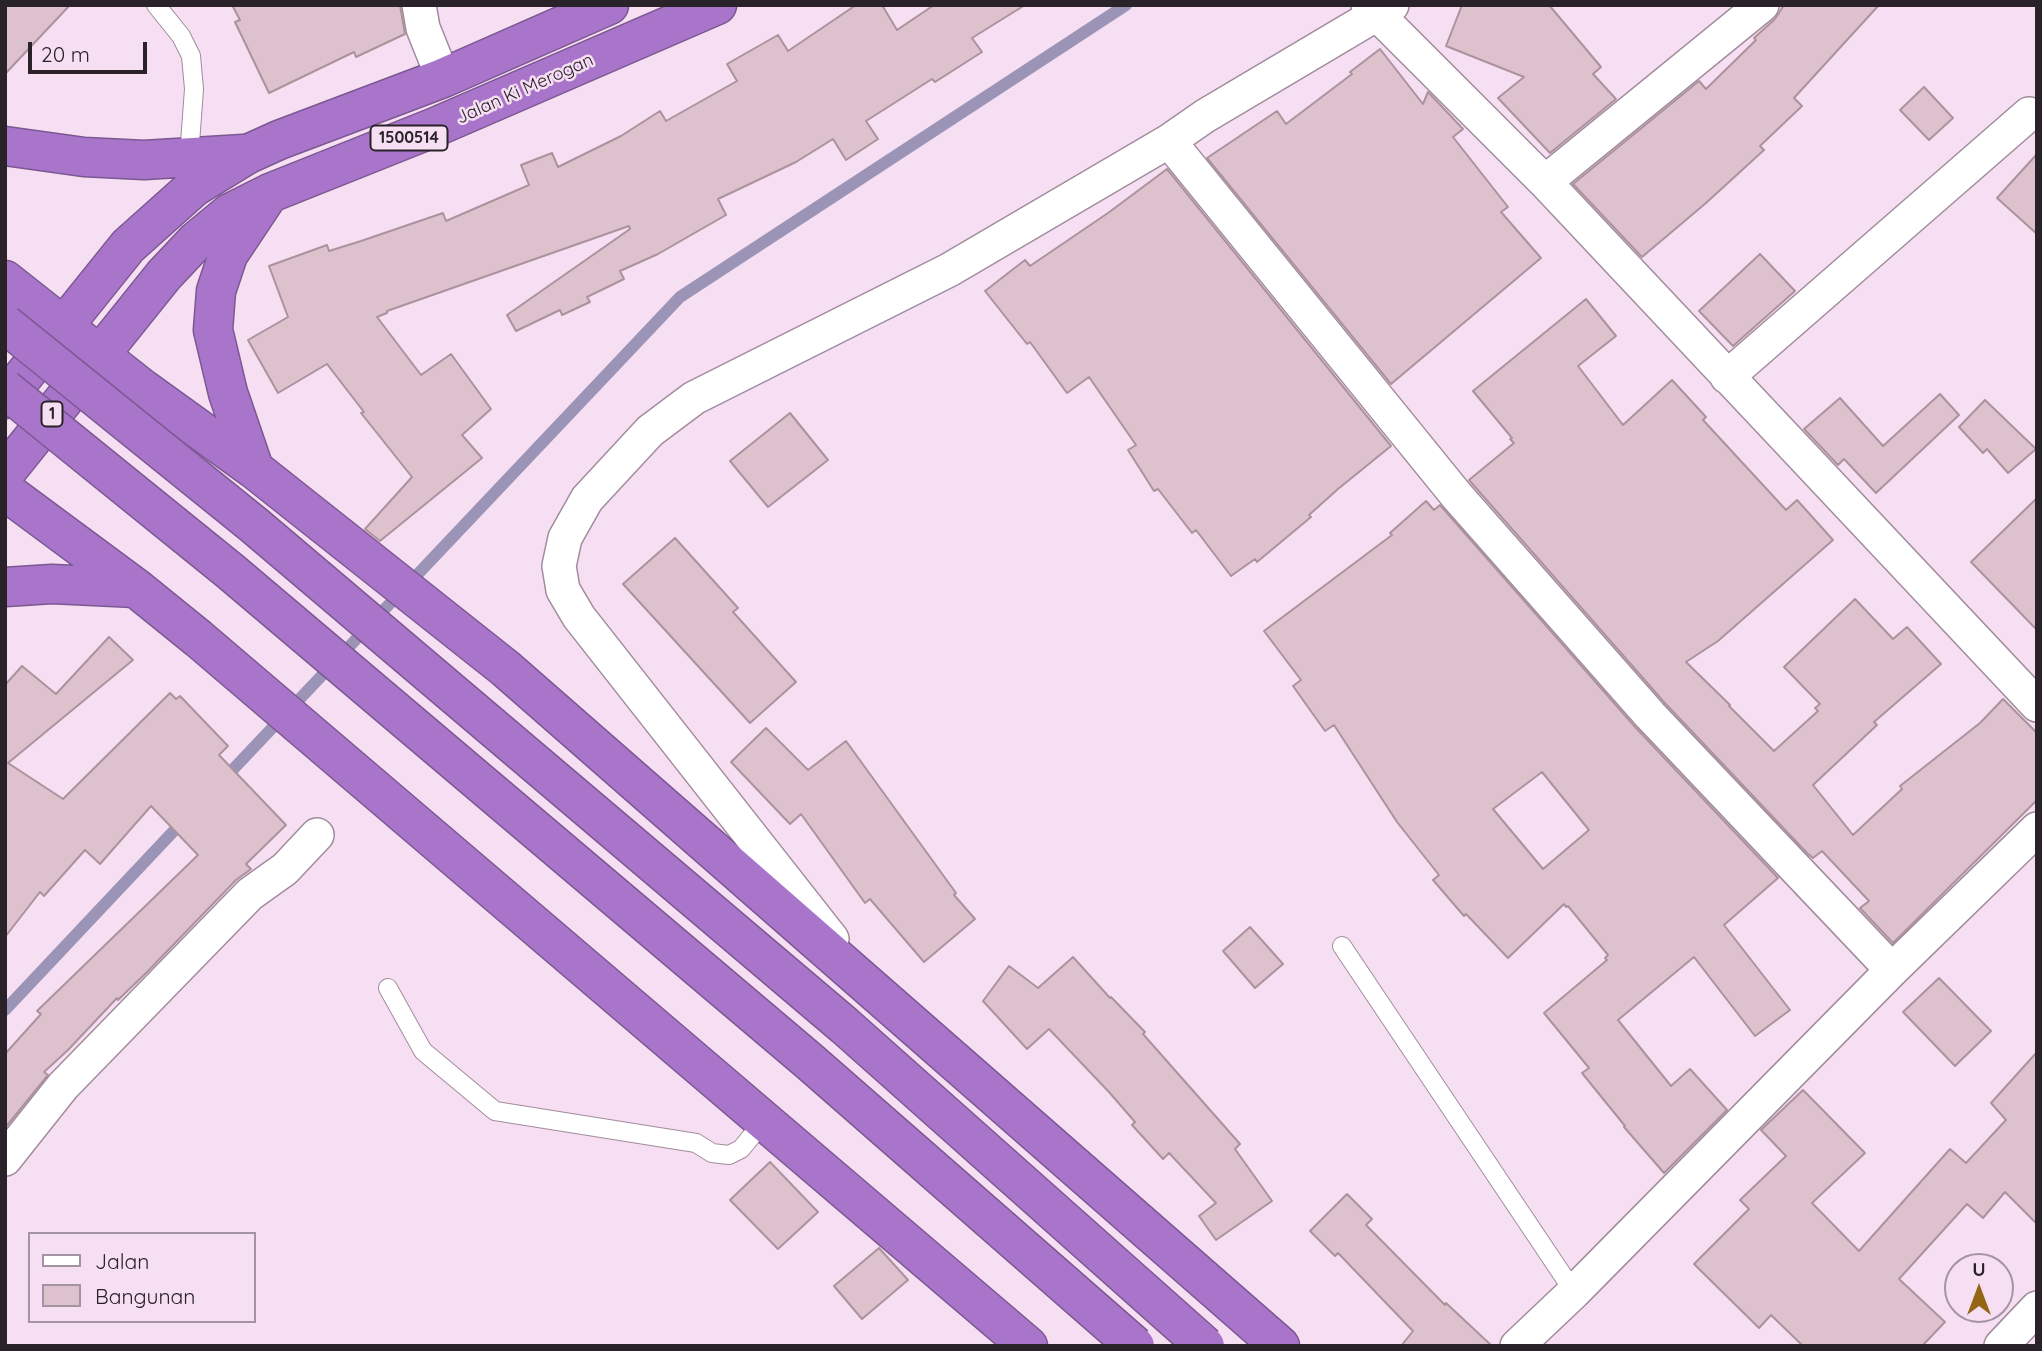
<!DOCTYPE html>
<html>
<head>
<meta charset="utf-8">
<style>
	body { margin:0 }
	#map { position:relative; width:2042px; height:1351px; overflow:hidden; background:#f6dff2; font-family:Quicksand,sans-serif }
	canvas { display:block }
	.frame { position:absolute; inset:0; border:7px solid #2a2229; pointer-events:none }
	.legend { position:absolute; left:28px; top:1232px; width:228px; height:91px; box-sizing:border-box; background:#f6dff2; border:2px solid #a493a2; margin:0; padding:9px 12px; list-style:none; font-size:21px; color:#2a2229 }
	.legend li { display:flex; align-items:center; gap:14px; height:35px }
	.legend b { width:35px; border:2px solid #a493a2 }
	.north { position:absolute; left:1944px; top:1253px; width:70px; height:70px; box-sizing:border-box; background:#f6dff2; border:2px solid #a493a2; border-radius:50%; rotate:0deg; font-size:19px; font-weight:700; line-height:28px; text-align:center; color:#2a2229 }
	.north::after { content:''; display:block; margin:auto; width:24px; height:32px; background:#946514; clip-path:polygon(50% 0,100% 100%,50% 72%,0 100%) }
	.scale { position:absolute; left:28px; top:42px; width:119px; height:32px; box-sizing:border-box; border:4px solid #2a2229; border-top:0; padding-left:9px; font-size:21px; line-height:24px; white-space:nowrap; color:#2a2229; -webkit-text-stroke:5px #f6dff2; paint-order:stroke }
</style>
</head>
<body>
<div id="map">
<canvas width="2042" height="1351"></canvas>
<div class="frame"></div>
<ul class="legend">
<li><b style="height:9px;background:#fff"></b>Jalan</li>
<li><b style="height:19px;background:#ddc2cd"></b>Bangunan</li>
</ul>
<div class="north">U</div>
<div class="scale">20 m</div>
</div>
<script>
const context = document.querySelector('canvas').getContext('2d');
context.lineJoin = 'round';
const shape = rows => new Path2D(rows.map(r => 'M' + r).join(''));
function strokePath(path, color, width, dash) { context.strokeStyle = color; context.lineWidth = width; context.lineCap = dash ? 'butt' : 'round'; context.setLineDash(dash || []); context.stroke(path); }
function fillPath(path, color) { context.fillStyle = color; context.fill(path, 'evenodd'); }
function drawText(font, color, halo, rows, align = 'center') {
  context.font = font + ' Quicksand,sans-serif'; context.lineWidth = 5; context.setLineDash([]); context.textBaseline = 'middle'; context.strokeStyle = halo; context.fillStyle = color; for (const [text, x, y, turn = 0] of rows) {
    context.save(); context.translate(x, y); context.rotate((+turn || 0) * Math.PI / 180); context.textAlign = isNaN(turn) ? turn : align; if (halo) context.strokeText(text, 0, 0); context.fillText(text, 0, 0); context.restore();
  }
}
const stream = shape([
	[222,781,680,297,1126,5],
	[5,1010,185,819]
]);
const building = shape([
	[5,5,70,5,5,74,5,5],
	[232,5,400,5,405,34,356,57,354,52,269,93,235,22,240,20,232,5],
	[856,5,882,5,897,30,934,5,1025,5,972,38,982,52,935,82,932,79,866,121,878,139,846,160,833,139,796,162,718,199,726,215,658,254,620,271,624,279,587,297,590,302,562,315,560,310,516,331,507,315,630,229,629,226,387,311,387,313,377,317,421,375,451,354,491,409,462,435,482,458,380,541,365,529,412,477,361,413,364,412,327,364,278,393,248,340,288,317,269,266,327,245,329,251,361,241,443,213,446,221,529,185,521,165,552,153,558,167,621,136,660,111,666,121,737,81,727,64,778,35,788,51,856,5],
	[1462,5,1549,5,1601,67,1593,74,1616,99,1550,153,1498,98,1524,77,1446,46,1462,5],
	[1784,5,1879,5,1794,98,1802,106,1760,146,1764,150,1706,203,1642,257,1573,184,1699,81,1706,89,1756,40,1754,38,1775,19,1784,5],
	[1380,49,1423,104,1428,92,1463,129,1453,137,1508,207,1501,212,1541,258,1391,384,1207,158,1277,111,1286,124,1352,74,1350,72,1380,49],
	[1924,87,1953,118,1929,140,1900,110,1924,87],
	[2037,154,2037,234,1997,198,2037,154],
	[1167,169,1391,446,1338,489,1309,515,1311,517,1257,562,1255,559,1231,576,1196,530,1192,533,1158,489,1154,491,1128,450,1136,445,1089,377,1067,393,1030,342,1027,344,985,291,1025,260,1030,266,1108,213,1167,169],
	[1760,254,1795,291,1733,346,1699,311,1760,254],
	[1586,299,1616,336,1578,366,1623,425,1672,380,1706,417,1703,420,1786,510,1797,500,1833,540,1718,641,1686,662,1730,705,1729,706,1774,751,1818,711,1815,708,1820,704,1784,667,1855,599,1893,639,1907,627,1941,664,1874,722,1877,725,1813,785,1853,835,1902,789,1900,786,1980,723,2003,699,2037,733,2037,800,1893,943,1860,908,1869,901,1822,851,1813,858,1807,853,1664,702,1469,480,1514,443,1510,439,1512,438,1473,391,1586,299],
	[1940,394,1959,415,1876,493,1844,459,1838,465,1804,429,1840,398,1883,446,1940,394],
	[1985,400,2036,449,2008,473,1987,449,1983,453,1959,427,1985,400],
	[790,413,828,460,768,507,730,461,790,413],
	[2037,498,2037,630,1971,562,2037,498],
	[1426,501,1434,510,1440,505,1636,728,1778,878,1724,925,1790,1010,1755,1036,1694,957,1618,1020,1671,1086,1690,1069,1727,1110,1664,1173,1624,1127,1625,1126,1582,1073,1589,1068,1544,1013,1607,960,1605,958,1608,955,1568,906,1566,907,1564,904,1508,958,1466,914,1464,916,1433,880,1439,875,1397,822,1334,725,1325,731,1293,686,1301,680,1264,631,1392,535,1390,533,1426,501],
	[1542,772,1589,830,1543,869,1493,809,1542,772],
	[675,538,738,608,733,612,796,682,750,723,623,584,675,538],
	[109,637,133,660,8,763,63,799,170,693,176,699,180,696,228,746,219,755,286,825,246,864,251,869,236,880,147,972,118,1000,117,998,68,1050,44,1072,48,1075,5,1128,5,1054,41,1014,37,1011,198,855,151,806,100,864,85,850,44,896,40,892,5,937,5,685,22,666,56,694,109,637],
	[766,728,808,770,846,741,956,893,954,895,975,919,924,962,870,899,865,903,801,814,790,824,731,762,766,728],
	[1250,927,1283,964,1255,988,1223,951,1250,927],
	[1073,957,1110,998,1111,997,1145,1032,1143,1034,1240,1144,1235,1149,1272,1201,1216,1240,1199,1216,1216,1203,1169,1153,1163,1159,1132,1125,1135,1122,1109,1092,1049,1029,1027,1049,983,1001,1009,966,1038,988,1073,957],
	[1939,978,1991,1031,1955,1066,1903,1012,1939,978],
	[2037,1052,2037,1224,2005,1192,1983,1218,1967,1204,1899,1279,1945,1322,1922,1346,1803,1346,1771,1315,1759,1328,1694,1264,1749,1209,1740,1200,1786,1156,1761,1130,1803,1090,1865,1153,1812,1203,1859,1251,1950,1149,1966,1163,2006,1120,1991,1103,2037,1052],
	[770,1162,818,1212,778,1249,730,1200,770,1162],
	[1347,1194,1372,1219,1366,1225,1445,1305,1446,1303,1492,1346,1401,1346,1413,1331,1338,1253,1335,1256,1310,1231,1347,1194],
	[879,1248,908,1280,862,1319,834,1286,879,1248]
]);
const lane = shape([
	[156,5,181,36,191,56,194,89,189,157],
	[1342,946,1574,1292],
	[388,988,423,1051,495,1111,696,1143,712,1153,729,1155,741,1149,764,1121]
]);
const street = shape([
	[419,5,423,28,443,78],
	[1368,5,1545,182,2037,705],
	[1169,141,1457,496,1650,715,1892,970],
	[1545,182,1762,5],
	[1727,377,2029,114],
	[832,939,579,617,563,590,559,566,565,538,587,499,650,431,694,398,949,270,1169,141,1205,116,1392,5],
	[5,1159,63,1086,250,894,285,869,317,835],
	[1517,1346,1574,1292,1892,970,2037,829],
	[2001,1346,2037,1308]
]);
const highway = shape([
	[5,146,84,157,144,160,243,154],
	[5,280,143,389,254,469,505,668,1280,1346],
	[5,399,128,246,194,187,248,154,279,140,443,78,609,5],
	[254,469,228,393,213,330,216,291,228,255,266,198],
	[5,473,164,275,196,241,230,213,270,193,433,128,717,5],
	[5,491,136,588,199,639,1028,1346],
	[5,587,52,584,136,588]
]);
const highwayBridge = shape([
	[5,324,254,525,845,1026,1205,1346],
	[5,389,230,571,809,1061,1135,1346]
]);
const shields = [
	[409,138,77],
	[52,414,21]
];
const shieldNames = [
	["1500514",409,138],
	["1",52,414]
];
const streetNames = [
	["Jalan Ki Merogan",525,89,-24]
];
strokePath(stream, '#9b94b7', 12);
fillPath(building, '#ddc2cd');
strokePath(building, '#ac929c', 2);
strokePath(lane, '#a18c9d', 20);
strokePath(street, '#a18c9d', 36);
strokePath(highway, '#7c5892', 41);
strokePath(lane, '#fff', 18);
strokePath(street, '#fff', 33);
strokePath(highway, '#a875ca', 38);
strokePath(highwayBridge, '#7c5892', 41, []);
strokePath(highwayBridge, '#a875ca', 38);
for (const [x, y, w] of shields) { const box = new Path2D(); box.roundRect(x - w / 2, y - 12.5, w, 25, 5); context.fillStyle = '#f6dff2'; context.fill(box); strokePath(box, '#2a2229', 2); }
drawText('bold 16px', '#2a2229', null, shieldNames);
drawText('18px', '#2a2229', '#f6dff2', streetNames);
</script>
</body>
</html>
